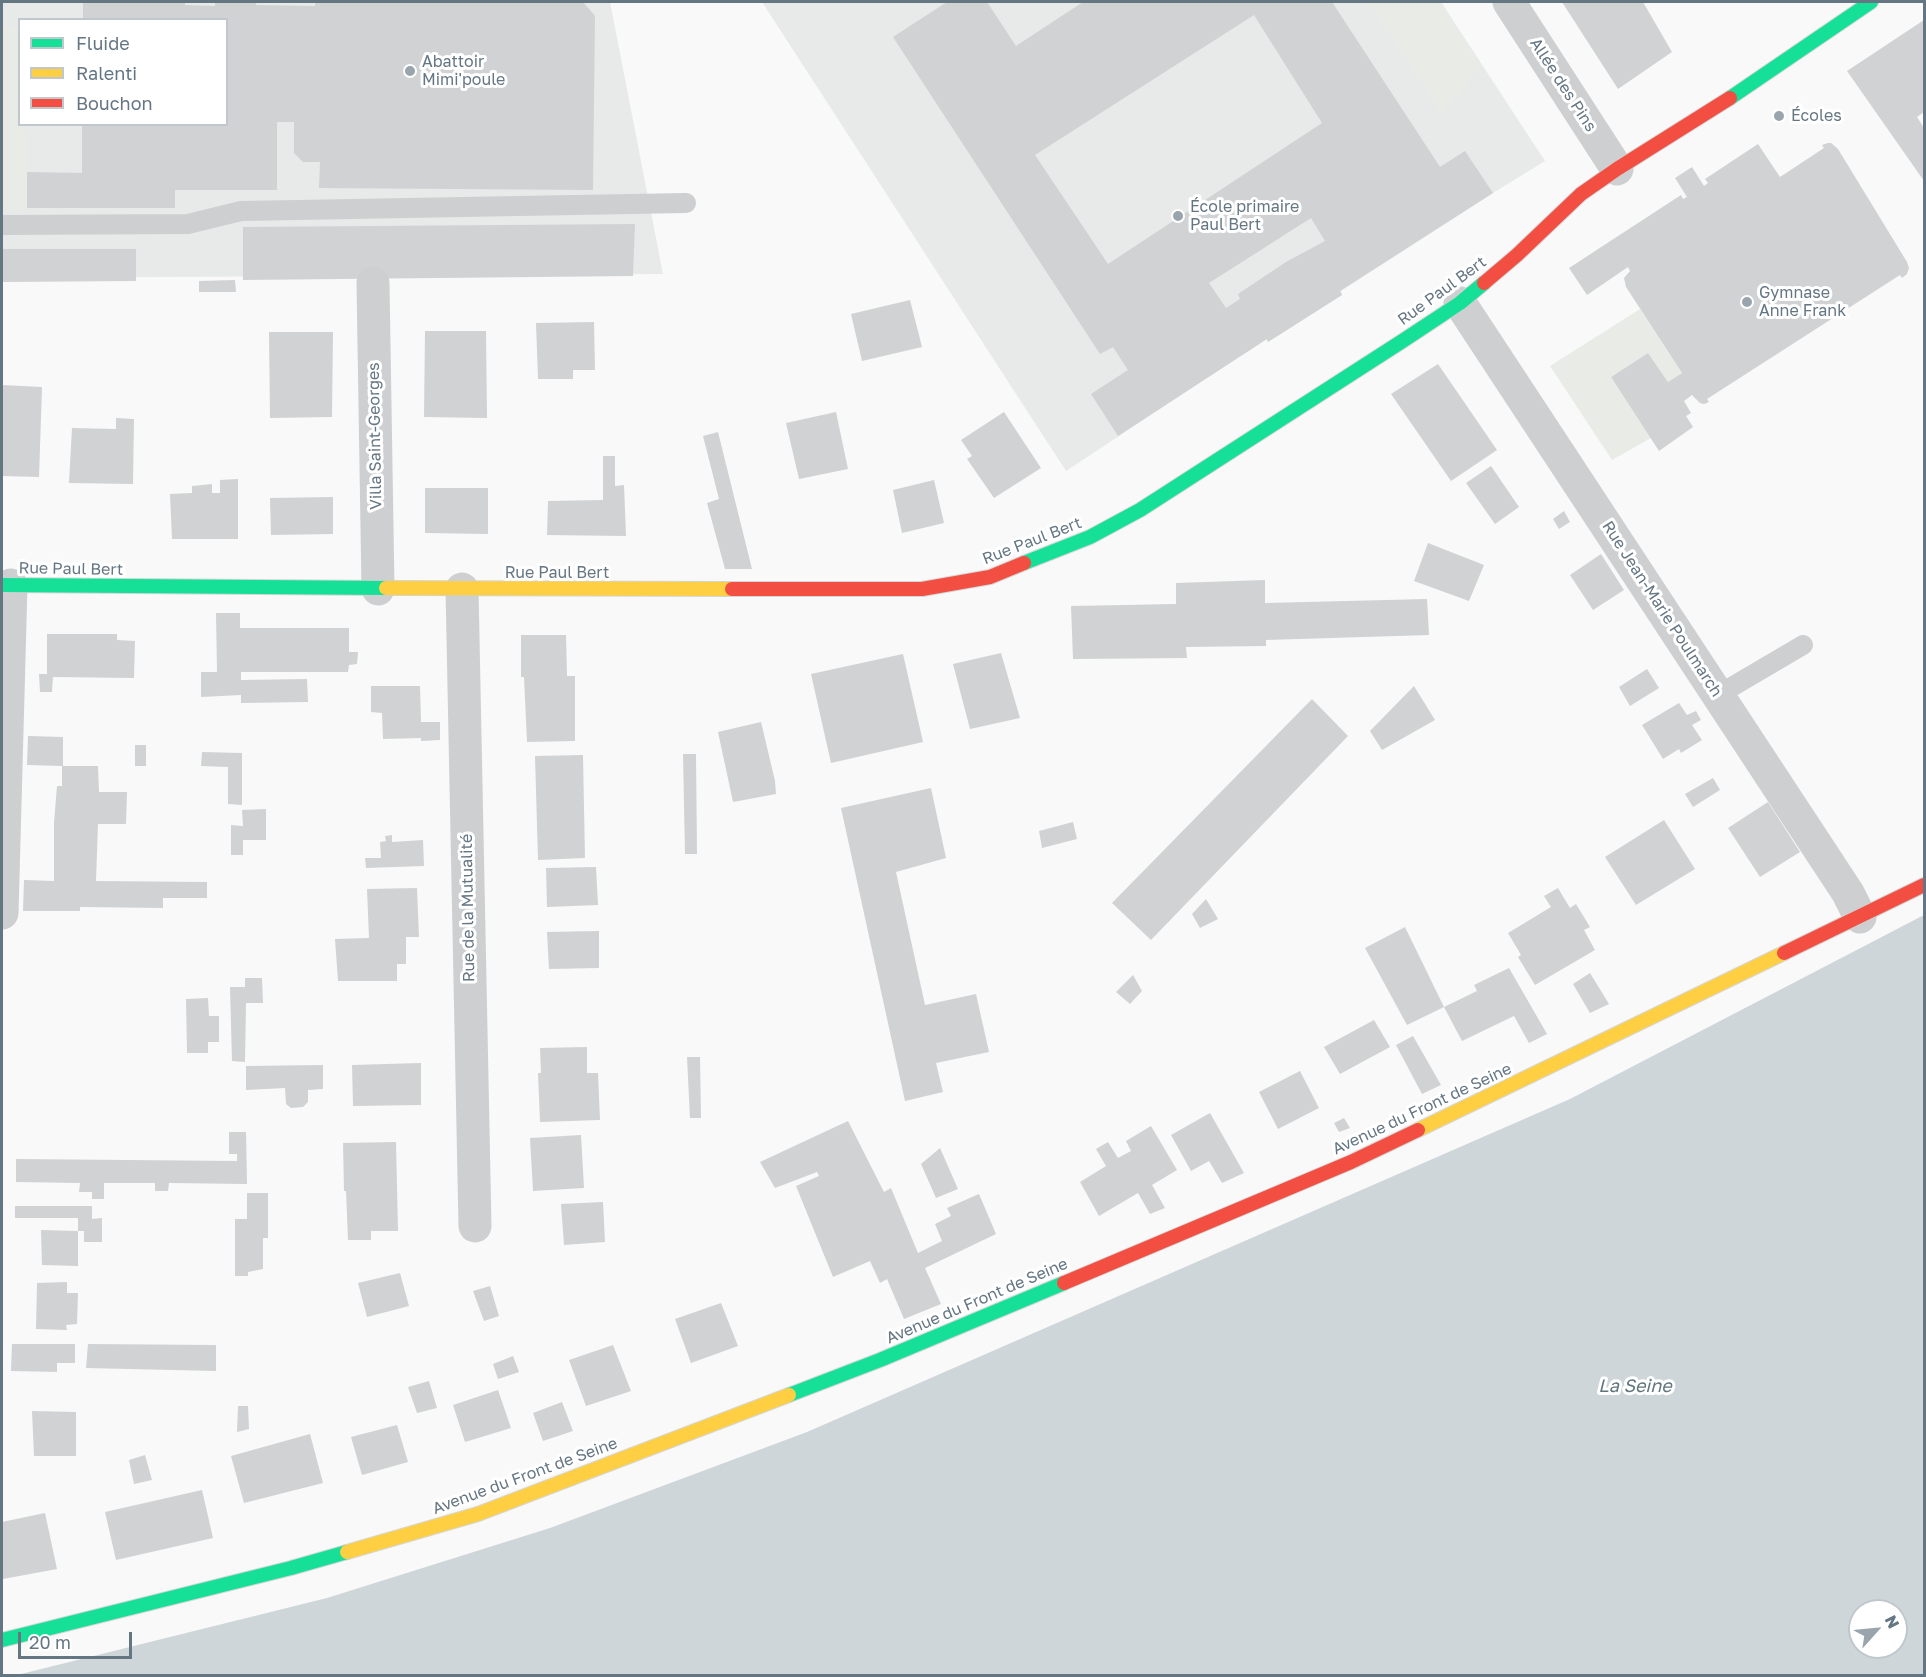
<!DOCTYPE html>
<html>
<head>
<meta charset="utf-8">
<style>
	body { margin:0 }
	#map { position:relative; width:1926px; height:1677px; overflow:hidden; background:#f9f9f9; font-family:"Golos Text",sans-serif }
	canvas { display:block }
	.frame { position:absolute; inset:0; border:3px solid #657683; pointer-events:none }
	.legend { position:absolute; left:18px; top:18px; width:210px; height:108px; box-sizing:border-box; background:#fff; border:2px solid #c1c8cd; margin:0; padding:8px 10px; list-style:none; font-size:18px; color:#657683 }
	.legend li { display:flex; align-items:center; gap:12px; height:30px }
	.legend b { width:30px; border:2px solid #c1c8cd }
	.north { position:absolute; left:1848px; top:1599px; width:60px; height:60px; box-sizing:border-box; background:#fff; border:2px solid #c1c8cd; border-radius:50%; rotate:63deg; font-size:16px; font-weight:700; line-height:24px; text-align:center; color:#657683 }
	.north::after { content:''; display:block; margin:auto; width:21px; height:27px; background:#99a4ac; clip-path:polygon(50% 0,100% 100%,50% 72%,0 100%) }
	.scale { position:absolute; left:18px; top:1632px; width:114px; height:27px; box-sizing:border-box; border:3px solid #657683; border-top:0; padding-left:8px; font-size:18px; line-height:21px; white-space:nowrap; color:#657683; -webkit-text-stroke:4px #fff; paint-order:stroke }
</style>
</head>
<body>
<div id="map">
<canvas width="1926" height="1677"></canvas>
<div class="frame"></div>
<ul class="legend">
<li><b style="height:8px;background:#16e098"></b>Fluide</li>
<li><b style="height:8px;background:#ffcf43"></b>Ralenti</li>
<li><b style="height:8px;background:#f24e42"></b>Bouchon</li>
</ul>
<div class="north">N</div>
<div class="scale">20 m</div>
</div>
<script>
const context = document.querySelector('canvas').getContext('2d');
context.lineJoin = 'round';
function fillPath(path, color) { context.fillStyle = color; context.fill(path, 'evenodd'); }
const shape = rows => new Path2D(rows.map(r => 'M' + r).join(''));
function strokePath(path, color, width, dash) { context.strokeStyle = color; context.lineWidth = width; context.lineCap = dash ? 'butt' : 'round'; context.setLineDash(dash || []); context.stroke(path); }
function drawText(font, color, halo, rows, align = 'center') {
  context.font = font + ' "Golos Text",sans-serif'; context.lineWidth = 6; context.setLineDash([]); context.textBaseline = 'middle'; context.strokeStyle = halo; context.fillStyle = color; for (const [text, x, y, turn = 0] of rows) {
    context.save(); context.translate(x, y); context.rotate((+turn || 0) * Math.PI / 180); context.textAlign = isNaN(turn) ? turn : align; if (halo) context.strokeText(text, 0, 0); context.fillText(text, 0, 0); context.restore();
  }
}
const built = shape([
	[2,2,610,2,663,274,2,278],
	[20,20,226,20,226,124,20,124],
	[762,2,1441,2,1545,161,1493,193,1341,291,1342,295,1268,342,1266,339,1066,471]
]);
const green = shape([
	[1368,2,1441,2,1482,66,1441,114],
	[2,28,19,29,20,124,25,125,27,172,27,208,17,211,2,211],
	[1640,309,1682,373,1668,382,1648,353,1611,377,1651,438,1612,460,1550,366]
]);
const water = shape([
	[1924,915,1924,1675,17,1675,327,1598,550,1528,807,1432,1570,1099],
	[1860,1611,1896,1611,1896,1647,1860,1647]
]);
const building = shape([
	[83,2,185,2,185,5,215,6,215,2,256,2,256,5,315,6,315,2,583,2,595,16,593,190,319,188,320,162,303,162,294,153,294,122,277,122,277,190,175,190,175,208,27,208,27,172,82,173,82,124,226,124,226,20,83,20],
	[947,2,987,2,1016,46,1083,2,1332,2,1440,167,1465,151,1493,193,1340,291,1342,295,1268,342,1267,339,1118,436,1091,394,1128,370,1113,347,1100,354,893,37],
	[1254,15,1322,123,1108,264,1035,155],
	[1311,218,1325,241,1286,262,1238,294,1240,299,1226,308,1209,283],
	[1562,2,1643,2,1672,52,1618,89],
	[1924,20,1924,112,1917,117,1924,128,1924,181,1847,71],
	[1828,143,1831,143,1838,149,1907,262,1909,268,1907,274,1902,278,1900,275,1707,399,1709,402,1704,404,1700,403,1692,395,1684,401,1691,413,1686,416,1693,427,1659,451,1611,377,1648,353,1668,382,1682,373,1626,287,1624,278,1630,271,1628,267,1587,295,1569,268,1681,195,1683,199,1687,197,1675,178,1692,167,1704,186,1708,183,1705,179,1758,144,1780,177,1824,148,1822,145],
	[635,224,633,276,243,280,243,227],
	[2,249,136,249,136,281,2,282],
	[235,280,236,292,199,292,199,281],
	[910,300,922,347,862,361,851,314],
	[594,322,595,370,573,370,573,379,538,379,536,323],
	[425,331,486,331,487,418,424,417],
	[269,332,333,332,332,417,270,418],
	[1438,364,1497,450,1451,481,1391,394],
	[2,385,42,387,39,477,2,476],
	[836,412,848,469,799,479,786,423],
	[1004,412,1041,468,994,498,967,459,972,456,961,440],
	[116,418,134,419,133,484,69,483,72,428,116,429],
	[718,432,752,569,725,569,707,503,719,499,703,436],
	[603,456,615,456,615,486,624,485,626,536,547,535,548,501,603,500],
	[1491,466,1519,507,1495,524,1466,483],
	[238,479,238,539,172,539,170,494,192,493,192,486,212,484,212,493,220,493,220,480],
	[934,480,944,523,902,533,893,490],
	[425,488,488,488,488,534,425,533],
	[333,497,333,534,271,535,270,498],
	[1564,511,1570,522,1559,529,1553,519],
	[1428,543,1484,565,1469,601,1414,581],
	[1601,554,1624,590,1593,610,1570,575],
	[1265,580,1265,603,1427,599,1429,635,1266,640,1266,646,1186,647,1187,658,1073,659,1071,606,1176,604,1176,583],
	[216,613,240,613,240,628,349,628,349,652,358,652,357,664,349,665,348,672,241,672,241,680,307,679,308,702,241,703,241,695,201,697,201,672,217,672],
	[47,634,117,634,117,640,135,641,134,678,53,677,52,692,40,692,39,674,47,674],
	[521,635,566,635,567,676,575,676,575,741,527,742,524,677,521,677],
	[1001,653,1020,718,970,729,953,664],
	[903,654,923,742,831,763,811,674],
	[1647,669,1659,688,1630,706,1619,687],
	[371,686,420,686,421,722,440,722,440,740,421,741,421,738,383,739,382,713,371,712],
	[1414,686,1435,720,1382,750,1370,731],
	[1312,699,1348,736,1151,940,1112,903],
	[1679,703,1687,715,1696,711,1701,720,1692,725,1702,740,1681,753,1679,749,1663,759,1642,725],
	[761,722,775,781,776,794,733,802,718,732],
	[28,736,63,737,63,766,98,766,99,792,127,792,126,824,98,824,96,881,207,882,207,898,163,898,163,908,80,907,80,911,23,911,24,880,54,881,54,823,57,786,62,786,62,766,27,765],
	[135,745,146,745,146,766,135,766],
	[202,752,242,753,242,805,228,804,228,767,201,766],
	[683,754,696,754,697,854,685,854],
	[583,755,585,858,538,860,535,756],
	[1713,778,1720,790,1693,807,1685,794],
	[931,788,946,858,896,872,925,1005,976,994,989,1052,936,1063,943,1092,905,1101,841,808],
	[1768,802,1800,852,1760,877,1728,828],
	[266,809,266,840,243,840,243,855,231,855,231,825,243,826,242,810],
	[1664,820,1695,869,1636,905,1605,857],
	[1073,822,1077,839,1042,848,1039,831],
	[392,835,392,842,423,840,424,866,366,868,365,858,381,858,380,842,386,841,385,836],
	[596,867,598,905,547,907,546,868],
	[417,888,419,937,406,937,406,964,397,964,397,981,338,981,335,939,369,938,367,889],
	[1558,888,1570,908,1576,904,1590,927,1584,930,1595,950,1535,985,1518,957,1521,955,1508,933,1551,907,1544,896],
	[1206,899,1218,919,1200,928,1192,914],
	[1405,927,1444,1007,1407,1025,1365,948],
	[599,931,599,968,549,969,547,932],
	[1509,968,1547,1034,1529,1043,1514,1016,1462,1041,1444,1007,1477,991,1474,985],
	[1590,973,1609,1004,1590,1013,1573,984],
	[1133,975,1142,991,1130,1004,1116,992],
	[245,978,262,978,263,1003,246,1003,245,1062,232,1061,230,987,245,987],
	[208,998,209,1016,219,1016,219,1042,208,1042,208,1053,187,1053,186,999],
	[1374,1020,1390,1047,1340,1074,1324,1047],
	[1413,1036,1441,1085,1422,1094,1396,1045],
	[587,1047,587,1073,598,1073,600,1120,540,1122,538,1073,541,1073,540,1048],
	[687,1057,700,1057,701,1118,690,1118],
	[421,1063,421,1105,353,1106,352,1065],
	[323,1065,323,1089,308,1090,308,1102,303,1107,291,1108,286,1104,285,1088,246,1090,246,1066],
	[1300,1071,1319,1108,1278,1129,1259,1092],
	[1210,1113,1244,1173,1222,1183,1209,1161,1191,1171,1171,1135],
	[1344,1118,1350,1128,1339,1132,1334,1123],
	[848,1121,884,1192,891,1188,918,1253,942,1241,935,1224,951,1216,947,1208,979,1194,996,1234,925,1268,941,1304,904,1319,887,1279,880,1283,870,1261,833,1277,796,1186,819,1176,817,1172,775,1188,760,1162],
	[1151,1126,1177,1170,1152,1185,1165,1208,1150,1214,1138,1193,1099,1216,1080,1182,1106,1166,1096,1149,1108,1142,1118,1158,1131,1151,1126,1141],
	[229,1132,246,1132,247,1184,169,1183,168,1191,155,1191,155,1183,104,1183,104,1199,92,1199,92,1192,79,1192,80,1183,16,1182,16,1159,237,1161,237,1154,229,1154],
	[581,1135,584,1188,533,1191,530,1138],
	[396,1142,398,1231,371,1231,371,1240,348,1240,346,1191,344,1191,343,1143],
	[940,1148,958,1189,936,1198,921,1164],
	[247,1193,268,1193,268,1238,263,1238,263,1269,248,1272,248,1276,235,1276,235,1219,247,1219],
	[603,1202,605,1242,564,1245,561,1204],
	[15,1206,92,1206,92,1219,102,1218,102,1242,84,1242,84,1231,78,1231,78,1218,15,1218],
	[41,1230,78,1231,78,1266,42,1265],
	[400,1273,409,1306,367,1317,358,1283],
	[67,1282,67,1293,78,1293,77,1324,66,1325,67,1330,36,1329,37,1283],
	[490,1286,499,1316,484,1321,473,1291],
	[721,1303,738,1346,691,1363,675,1319],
	[12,1344,75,1344,75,1363,57,1363,57,1372,11,1371],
	[88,1344,216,1345,216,1371,86,1368],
	[613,1345,631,1391,586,1406,569,1360],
	[513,1356,519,1372,498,1379,493,1364],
	[429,1381,437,1408,417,1413,408,1387],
	[498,1390,511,1428,465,1442,453,1405],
	[562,1402,573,1431,543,1441,533,1413],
	[238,1406,248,1406,249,1429,237,1432],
	[32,1411,76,1412,76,1456,34,1456],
	[397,1425,408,1462,362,1475,351,1437],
	[310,1434,323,1483,244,1503,231,1456],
	[145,1455,152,1480,134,1484,129,1460],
	[202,1490,213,1538,116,1560,105,1512],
	[45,1513,57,1569,3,1579,2,1522]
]);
const lane = shape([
	[2,225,188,224,241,211,686,203],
	[1718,695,1803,645]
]);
const street = shape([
	[1509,2,1617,169],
	[373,283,378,589],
	[1460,303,1848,893,1860,917],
	[462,589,475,1226],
	[2,913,11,585]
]);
const fast = shape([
	[1730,98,1871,2],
	[1024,563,1090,537,1140,510,1404,340,1460,303,1484,283],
	[2,585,386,588],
	[789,1395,880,1360,1064,1283],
	[2,1640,291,1568,347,1552]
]);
const slow = shape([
	[386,588,732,589],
	[1418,1130,1784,953],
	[347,1552,478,1514,789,1395]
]);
const jam = shape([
	[1484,283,1517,255,1581,194,1617,169,1730,98],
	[732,589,922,589,990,577,1024,563],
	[1784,953,1924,885],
	[1064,1283,1351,1162,1418,1130]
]);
const markers = [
	[410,71,6,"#99a4ac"],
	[1779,116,6,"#99a4ac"],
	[1178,216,6,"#99a4ac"],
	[1747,302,6,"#99a4ac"]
];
const poiNames = [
	["Abattoir",422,62],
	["Mimi'poule",422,80],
	["Écoles",1791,116],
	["École primaire",1190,207],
	["Paul Bert",1190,225],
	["Gymnase",1759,293],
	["Anne Frank",1759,311]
];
const streetNames = [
	["Allée des Pins",1563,85,57],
	["Rue Paul Bert",1442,291,-36],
	["Villa Saint-Georges",375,436,-91],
	["Rue Paul Bert",1032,541,-21],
	["Rue Paul Bert",71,569,1],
	["Rue Paul Bert",557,573],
	["Rue Jean-Marie Poulmarch",1662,609,57],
	["Rue de la Mutualité",468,908,-91],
	["Avenue du Front de Seine",1422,1109,-25],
	["Avenue du Front de Seine",977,1301,-23],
	["Avenue du Front de Seine",525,1476,-20]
];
const waterNames = [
	["La Seine",1635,1386]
];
fillPath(built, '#e8e9e9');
fillPath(green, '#e8ebe6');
fillPath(water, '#ced6d9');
fillPath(building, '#d0d2d3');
strokePath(fast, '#d5d6d7', 16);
strokePath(slow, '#d5d6d7', 16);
strokePath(jam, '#d5d6d7', 16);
strokePath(lane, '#cecfd0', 20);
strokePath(street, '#cecfd0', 33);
strokePath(fast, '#16e098', 14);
strokePath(slow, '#ffcf43', 14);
strokePath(jam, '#f24e42', 14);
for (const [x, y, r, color] of markers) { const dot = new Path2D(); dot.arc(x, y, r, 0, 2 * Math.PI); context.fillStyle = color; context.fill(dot); strokePath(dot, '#fff', 2); }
drawText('16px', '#657683', '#fff', poiNames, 'left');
drawText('16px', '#657683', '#fff', streetNames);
drawText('italic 18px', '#60757c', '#fff', waterNames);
</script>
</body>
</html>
